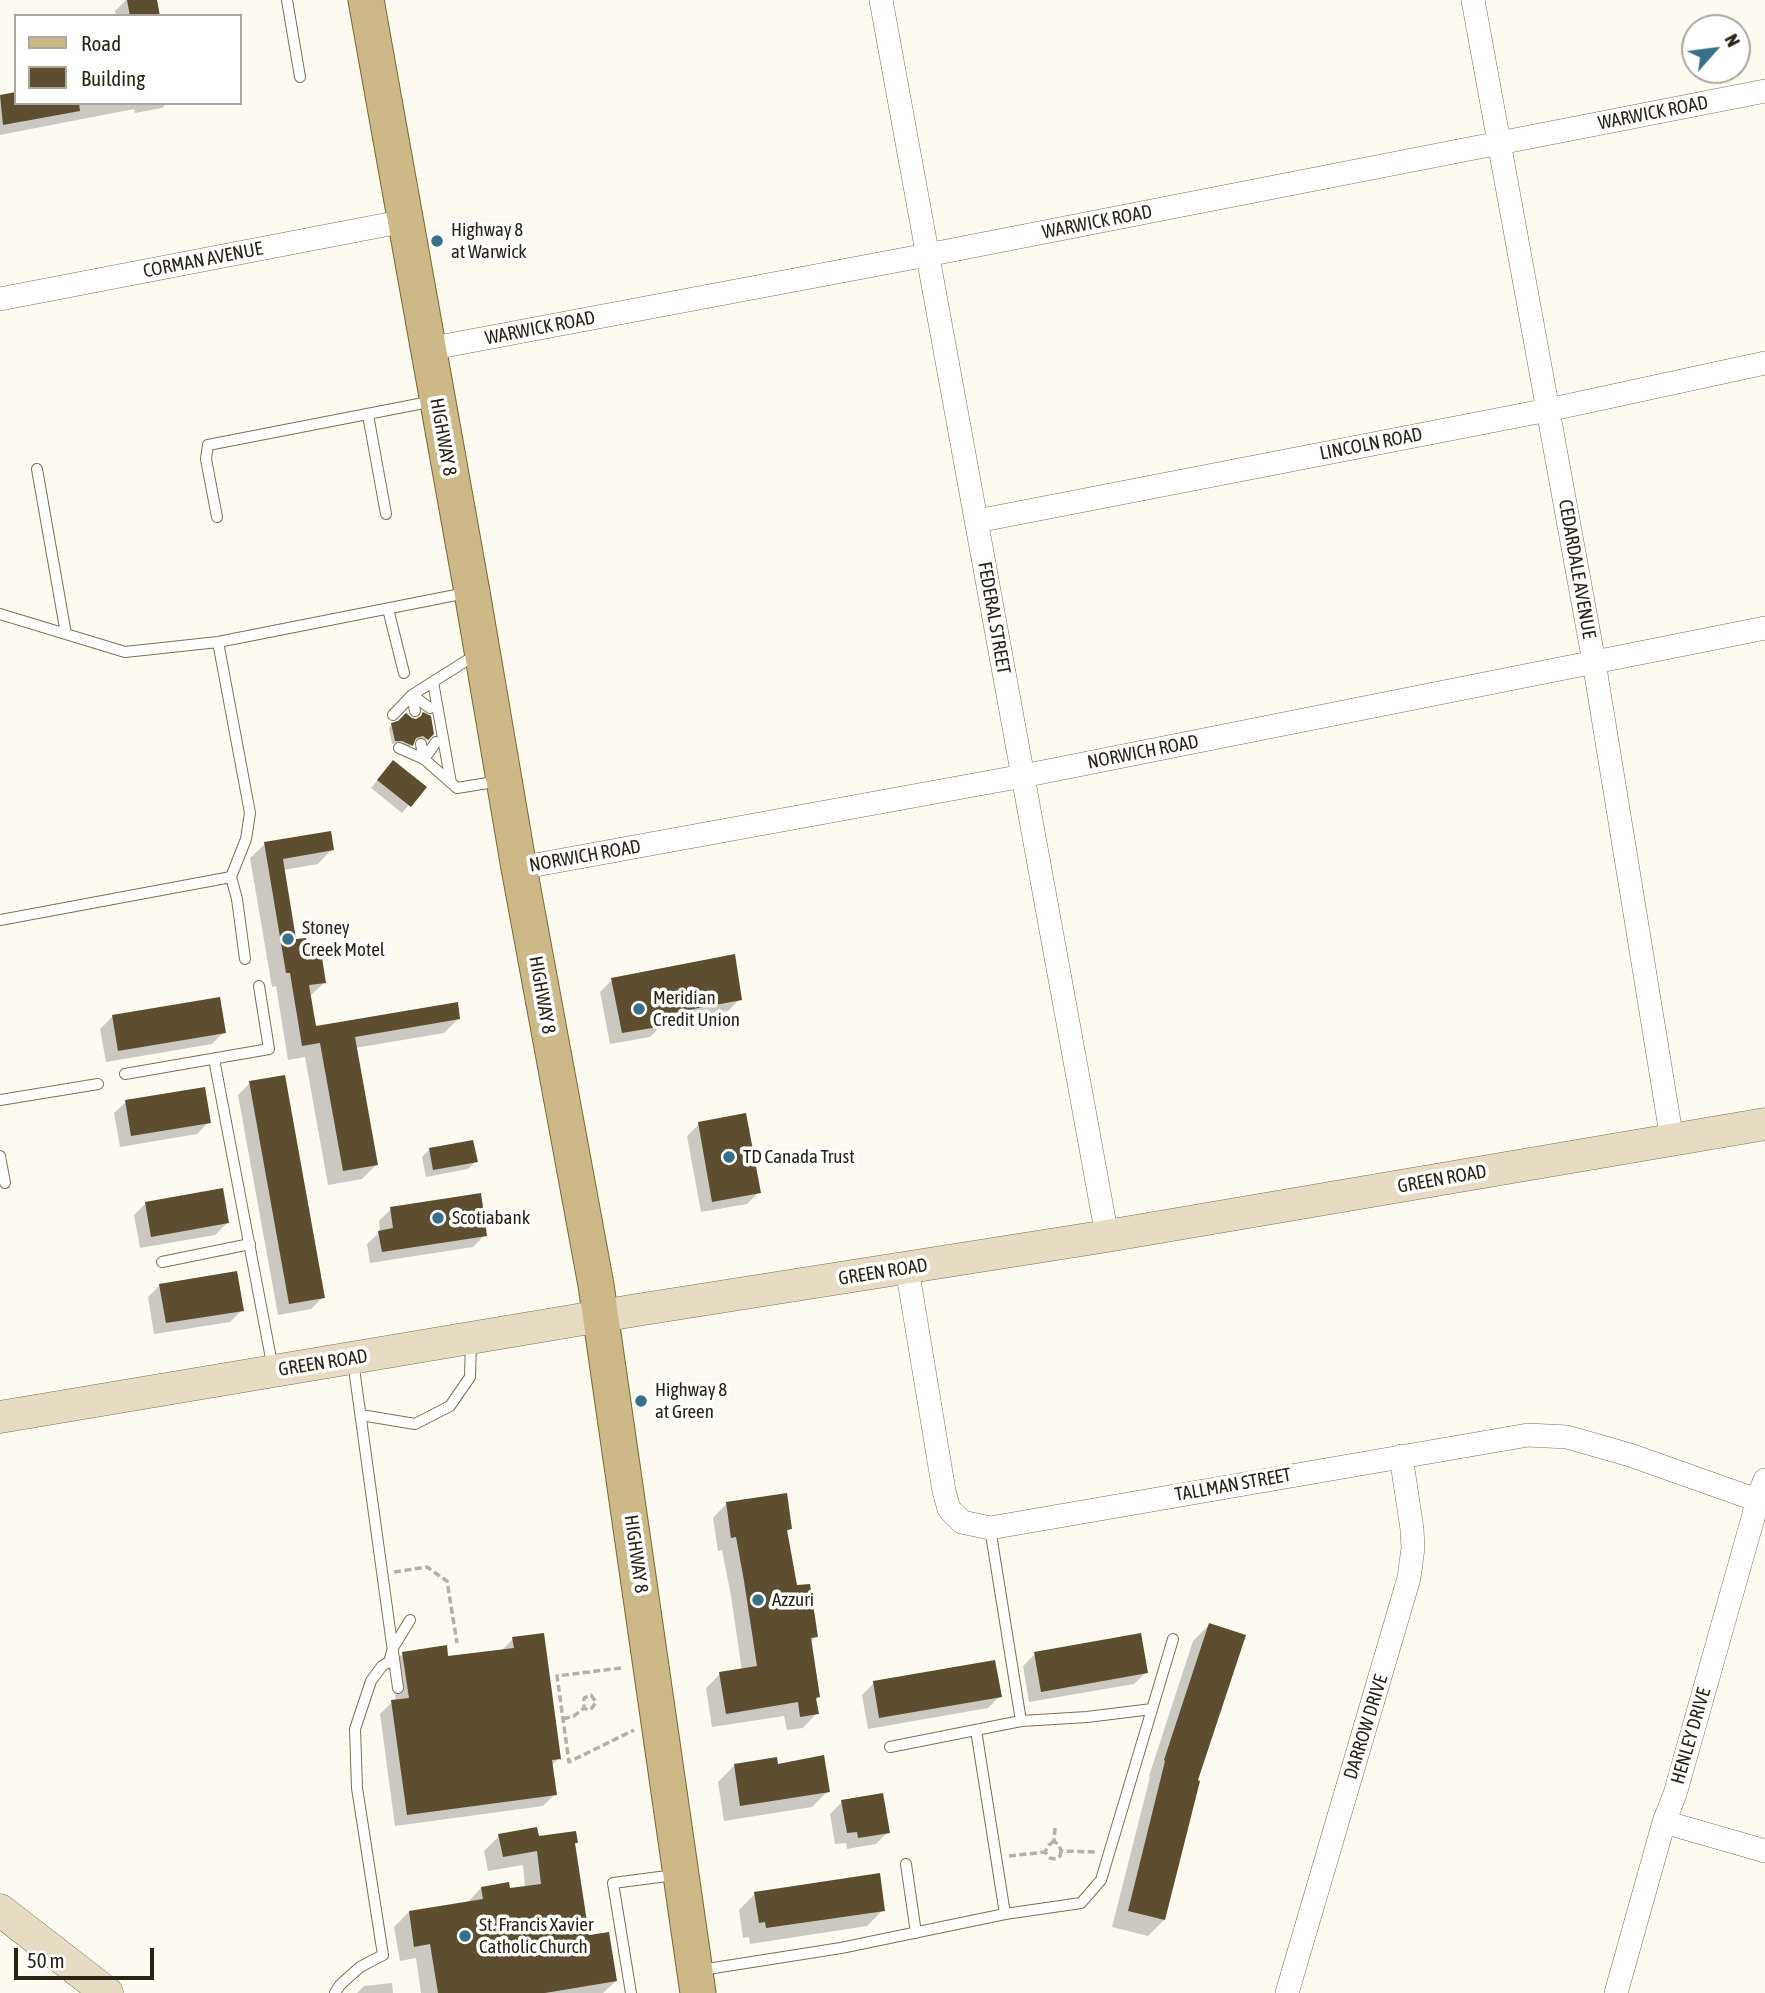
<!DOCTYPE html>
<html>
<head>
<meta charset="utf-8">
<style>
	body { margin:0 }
	#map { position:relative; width:1765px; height:1993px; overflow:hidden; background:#fdfaf2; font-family:"Asap Condensed",sans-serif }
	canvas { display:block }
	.legend { position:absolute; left:14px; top:14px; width:228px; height:91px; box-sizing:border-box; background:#fff; border:2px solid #aaa7a2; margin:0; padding:9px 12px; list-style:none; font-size:21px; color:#2a2417 }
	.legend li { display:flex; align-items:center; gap:14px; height:35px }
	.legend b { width:35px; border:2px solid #aaa7a2 }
	.north { position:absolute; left:1681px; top:14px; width:70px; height:70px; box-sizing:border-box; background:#fff; border:2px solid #aaa7a2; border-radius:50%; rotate:62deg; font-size:19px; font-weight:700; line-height:28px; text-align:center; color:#2a2417 }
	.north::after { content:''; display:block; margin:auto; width:24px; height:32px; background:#38708a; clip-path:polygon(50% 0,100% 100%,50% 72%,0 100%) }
	.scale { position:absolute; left:14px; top:1948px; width:140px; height:32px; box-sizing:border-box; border:4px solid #2a2417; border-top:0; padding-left:9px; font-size:21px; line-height:24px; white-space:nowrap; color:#2a2417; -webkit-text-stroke:5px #fff; paint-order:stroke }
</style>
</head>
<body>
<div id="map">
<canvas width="1765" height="1993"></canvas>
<ul class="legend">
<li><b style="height:9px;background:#cdb988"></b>Road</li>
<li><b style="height:19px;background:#5c4e2f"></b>Building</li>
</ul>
<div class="north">N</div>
<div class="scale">50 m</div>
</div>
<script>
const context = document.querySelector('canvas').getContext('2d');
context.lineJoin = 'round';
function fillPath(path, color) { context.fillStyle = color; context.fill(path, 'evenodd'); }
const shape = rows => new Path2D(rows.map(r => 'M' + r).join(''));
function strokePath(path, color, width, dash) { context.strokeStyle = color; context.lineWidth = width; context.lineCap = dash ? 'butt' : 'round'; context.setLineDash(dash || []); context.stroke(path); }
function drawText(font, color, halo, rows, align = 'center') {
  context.font = font + ' "Asap Condensed",sans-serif'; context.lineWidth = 7; context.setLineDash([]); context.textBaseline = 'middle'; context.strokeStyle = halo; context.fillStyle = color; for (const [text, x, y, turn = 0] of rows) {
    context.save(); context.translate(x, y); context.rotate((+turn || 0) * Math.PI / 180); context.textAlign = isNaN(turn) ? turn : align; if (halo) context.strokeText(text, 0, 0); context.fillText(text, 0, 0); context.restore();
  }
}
const shadow = shape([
	[126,0,155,0,158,16,116,16,115,11],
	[16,94,16,103,167,103,162,108,135,113,134,109,0,135,0,97],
	[419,719,429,738,423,742,419,739,414,740,409,748,397,743,392,744,389,728,392,724],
	[386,770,424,787,402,813,371,788],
	[265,844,332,849,318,864,283,870,295,941,306,949,325,982,309,997,314,1028,458,1019,444,1033,355,1048,377,1164,362,1179,328,1185,305,1057,288,1060,276,986,272,987,250,858],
	[612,980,740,999,728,1011,664,1023,650,1037,610,1044,600,992],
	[112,1017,224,1032,212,1044,106,1062,100,1029],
	[250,1083,323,1297,311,1309,278,1315,238,1095],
	[126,1102,209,1122,197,1134,120,1147,114,1113],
	[699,1124,759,1192,747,1204,701,1212,687,1136],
	[430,1149,476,1161,468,1169,426,1177,422,1157],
	[146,1203,227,1223,215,1235,140,1248,134,1215],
	[391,1209,485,1235,473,1247,370,1263,367,1244,380,1232,379,1221],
	[160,1285,242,1310,230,1322,154,1334,148,1297],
	[727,1503,790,1528,786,1533,796,1587,816,1636,810,1643,818,1697,815,1700,817,1713,803,1728,787,1730,784,1716,712,1727,706,1688,720,1674,742,1671,731,1596,722,1550,718,1551,713,1518],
	[1209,1625,1196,1781,1164,1920,1148,1936,1112,1927,1150,1777,1149,1776,1193,1641],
	[513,1639,559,1758,551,1766,555,1794,543,1806,395,1826,380,1714,392,1702,396,1701,391,1665,403,1653,447,1658,501,1651],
	[1035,1654,1146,1672,1134,1684,1029,1702,1023,1666],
	[874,1683,1000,1696,988,1708,868,1729,862,1695],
	[734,1766,776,1766,828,1791,812,1807,724,1821,718,1782],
	[842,1802,888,1832,876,1844,847,1849,846,1843,835,1844,830,1814],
	[499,1836,576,1842,574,1844,588,1937,616,1981,603,1993,421,1993,416,1958,400,1961,394,1927,409,1912,467,1903,481,1888,509,1890,525,1888,523,1865,488,1871,484,1851],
	[755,1894,883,1910,867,1926,750,1944,749,1937,743,1938,739,1910],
	[392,1983,393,1993,357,1993,364,1986]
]);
const building = shape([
	[127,0,157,0,160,16,130,16],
	[16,92,16,103,79,103,80,111,3,125,0,95],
	[423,712,431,716,434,734,428,740,423,736,416,738,413,746,402,741,395,741,391,723,398,721,406,713,412,718,416,719,421,716],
	[393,760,427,787,411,807,377,780],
	[331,831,334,850,283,859,296,939,306,938,308,947,320,945,326,983,309,985,316,1026,458,1002,460,1019,355,1037,378,1165,343,1171,320,1043,302,1046,290,973,286,973,264,842],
	[735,954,742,1000,672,1013,664,1026,622,1033,611,978],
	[220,997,226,1033,118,1051,112,1015],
	[285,1075,325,1298,289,1304,249,1081],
	[205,1087,211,1123,131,1136,125,1100],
	[746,1113,761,1193,712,1202,698,1122],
	[473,1140,478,1162,433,1170,429,1148],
	[223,1188,229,1223,151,1237,145,1202],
	[481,1193,487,1236,382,1252,378,1231,393,1228,390,1207],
	[237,1271,244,1311,166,1323,159,1284],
	[787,1493,792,1529,787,1530,797,1585,810,1584,818,1637,811,1638,820,1697,816,1698,819,1714,800,1717,798,1702,726,1714,719,1672,757,1666,744,1581,736,1537,731,1538,726,1502],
	[1209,1623,1246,1635,1198,1780,1200,1781,1165,1920,1128,1911,1165,1761,1164,1760],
	[544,1633,561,1759,552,1760,557,1795,407,1815,391,1700,409,1698,402,1652,447,1645,448,1656,514,1648,512,1637],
	[1141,1633,1148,1673,1041,1692,1034,1652],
	[995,1660,1002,1697,879,1718,873,1681],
	[824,1755,830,1792,740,1806,734,1764,777,1757,778,1764],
	[883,1793,890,1833,858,1838,857,1832,847,1833,841,1800],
	[537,1827,539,1836,576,1831,578,1843,575,1843,589,1935,609,1932,617,1981,545,1993,438,1993,430,1944,414,1947,409,1911,483,1899,481,1887,509,1882,510,1888,541,1884,537,1851,503,1857,498,1834],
	[880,1873,885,1911,766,1928,765,1922,759,1923,754,1892]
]);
const path = shape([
	[394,1572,427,1567,447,1581,457,1643],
	[621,1668,557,1676,569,1762,634,1730],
	[563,1719,574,1716,584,1708,588,1710,592,1708,596,1702,591,1695,584,1698,584,1708],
	[1055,1828,1054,1841,1059,1845,1061,1851,1096,1852],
	[1054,1841,1049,1845,1045,1852,1050,1858,1056,1859,1060,1856,1061,1851],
	[1009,1856,1045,1852]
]);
const lane = shape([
	[287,0,300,77],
	[368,415,386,514],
	[37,469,66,634],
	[217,517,206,459,208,445,434,401],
	[388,609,404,673],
	[0,614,125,652,218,642,466,593],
	[433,682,451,783],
	[412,695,430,708],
	[415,711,412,695,477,654],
	[393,715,412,695],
	[421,744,424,759,457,788,500,781],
	[399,748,424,759],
	[424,759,436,742],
	[231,877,237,899,245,959],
	[0,920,231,877,246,839,250,813,218,642],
	[214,1059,273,1369],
	[125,1074,269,1049,259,986],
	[0,1100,98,1084],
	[0,1156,5,1183],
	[162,1262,250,1244],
	[353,1361,398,1688],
	[361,1415,415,1424,450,1406,470,1377,471,1341],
	[990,1528,1021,1721],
	[976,1730,1005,1914],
	[890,1747,1021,1721,1087,1717,1152,1709],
	[906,1864,916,1933],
	[701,1970,841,1948,1005,1914,1081,1903,1101,1880,1173,1639],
	[335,1993,340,1985,360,1967,383,1955,357,1788,355,1729,371,1681,382,1666,389,1662,393,1648,410,1620],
	[631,1993,613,1883,675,1875]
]);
const street = shape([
	[881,0,1107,1236],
	[1473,0,1594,662,1672,1140],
	[0,299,405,221],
	[428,349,927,255,1765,91],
	[977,521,1548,410,1765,363],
	[519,868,1023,776,1765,628],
	[907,1268,944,1491,949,1509,962,1522,990,1528,1528,1435,1567,1437,1630,1455,1757,1500],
	[1664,1822,1765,1851],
	[1287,1993,1409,1578,1413,1548,1412,1529,1401,1456],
	[1616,1993,1664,1822,1675,1794,1753,1518,1757,1500,1765,1480]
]);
const secondary = shape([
	[0,1417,637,1310,1107,1236,1765,1124],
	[0,1910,107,1993]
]);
const primary = shape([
	[366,0,472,592,519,868,596,1285,698,1993]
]);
const markers = [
	[437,241,7,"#38708a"],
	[288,939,7,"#38708a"],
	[639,1009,7,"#38708a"],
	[729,1157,7,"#38708a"],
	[438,1218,7,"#38708a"],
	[641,1401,7,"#38708a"],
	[758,1600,7,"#38708a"],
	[465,1936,7,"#38708a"]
];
const streetNames = [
	["WARWICK ROAD",1653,113,-11],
	["WARWICK ROAD",1097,222,-11],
	["CORMAN AVENUE",203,260,-11],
	["WARWICK ROAD",540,328,-11],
	["HIGHWAY 8",443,437,80],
	["LINCOLN ROAD",1371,444,-11],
	["CEDARDALE AVENUE",1577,569,80],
	["FEDERAL STREET",994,618,80],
	["NORWICH ROAD",1143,752,-11],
	["NORWICH ROAD",585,856,-10],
	["HIGHWAY 8",542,995,80],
	["GREEN ROAD",1442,1179,-10],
	["GREEN ROAD",883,1272,-9],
	["GREEN ROAD",323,1363,-9],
	["TALLMAN STREET",1233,1485,-10],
	["HIGHWAY 8",636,1554,82],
	["DARROW DRIVE",1366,1727,-73],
	["HENLEY DRIVE",1691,1736,-74]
];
const poiNames = [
	["Highway 8",451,230],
	["at Warwick",451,252],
	["Stoney",302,928],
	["Creek Motel",302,950],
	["Meridian",653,998],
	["Credit Union",653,1020],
	["TD Canada Trust",743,1157],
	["Scotiabank",452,1218],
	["Highway 8",655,1390],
	["at Green",655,1412],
	["Azzuri",772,1600],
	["St. Francis Xavier",479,1925],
	["Catholic Church",479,1947]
];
fillPath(shadow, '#0003');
fillPath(building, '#5c4e2f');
strokePath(lane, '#7e7050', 12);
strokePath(street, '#7e7050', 24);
strokePath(secondary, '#7e7050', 33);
strokePath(primary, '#7e662c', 37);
strokePath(path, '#b4b0a6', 3.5, [7, 3.5]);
strokePath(lane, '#fff', 10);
strokePath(street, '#fff', 23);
strokePath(secondary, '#e6dcc3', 32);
strokePath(primary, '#cdb988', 35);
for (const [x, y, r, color] of markers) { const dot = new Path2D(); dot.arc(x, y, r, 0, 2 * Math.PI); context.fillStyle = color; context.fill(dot); strokePath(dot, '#fff', 2.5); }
drawText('19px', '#2a2417', '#fff', streetNames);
drawText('19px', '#2a2417', '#fff', poiNames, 'left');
</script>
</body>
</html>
